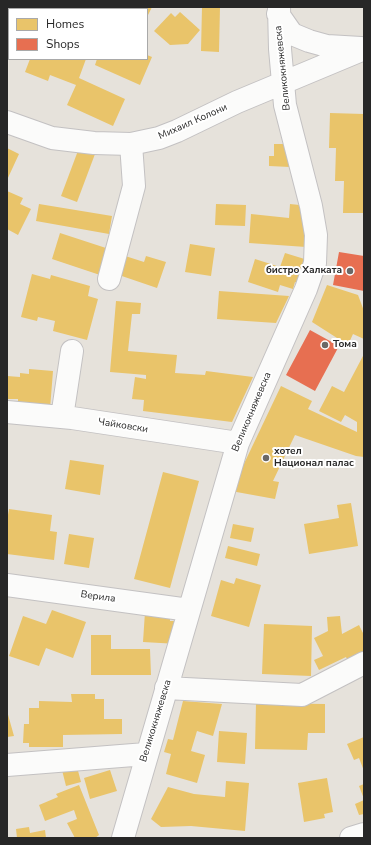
<!DOCTYPE html>
<html>
<head>
<meta charset="utf-8">
<style>
	body { margin:0 }
	#map { position:relative; width:371px; height:845px; overflow:hidden; background:#e6e2db; font-family:"Nunito Sans",sans-serif }
	canvas { display:block }
	.frame { position:absolute; inset:0; border:8px solid #272727; pointer-events:none }
	.legend { position:absolute; left:8px; top:8px; width:140px; height:52px; box-sizing:border-box; background:#fff; border:1px solid #a9a9a9; margin:0; padding:5px 7px; list-style:none; font-size:12px; color:#272727 }
	.legend li { display:flex; align-items:center; gap:8px; height:20px }
	.legend b { width:20px; border:1px solid #a9a9a9 }
</style>
</head>
<body>
<div id="map">
<canvas width="371" height="845"></canvas>
<div class="frame"></div>
<ul class="legend">
<li><b style="height:11px;background:#e9c46a"></b>Homes</li>
<li><b style="height:11px;background:#e76f51"></b>Shops</li>
</ul>
</div>
<script>
const context = document.querySelector('canvas').getContext('2d');
context.lineJoin = 'round';
function fillPath(path, color) { context.fillStyle = color; context.fill(path, 'evenodd'); }
const shape = rows => new Path2D(rows.map(r => 'M' + r).join(''));
function strokePath(path, color, width, dash) { context.strokeStyle = color; context.lineWidth = width; context.lineCap = dash ? 'butt' : 'round'; context.setLineDash(dash || []); context.stroke(path); }
function drawText(font, color, halo, rows, align = 'center') {
  context.font = font + ' "Nunito Sans",sans-serif'; context.lineWidth = 4; context.setLineDash([]); context.textBaseline = 'middle'; context.strokeStyle = halo; context.fillStyle = color; for (const [text, x, y, turn = 0] of rows) {
    context.save(); context.translate(x, y); context.rotate((+turn || 0) * Math.PI / 180); context.textAlign = isNaN(turn) ? turn : align; if (halo) context.strokeText(text, 0, 0); context.fillText(text, 0, 0); context.restore();
  }
}
const homes = shape([
	[72,7,94,7,94,9,71,9],
	[117,7,152,7,147,17,147,9,118,9,117,8],
	[202,7,220,7,219,52,201,51],
	[180,12,200,30,188,44,170,45,154,31,171,13,175,17],
	[147,55,152,57,140,85,95,65,97,59,147,59],
	[30,59,86,59,79,78,125,99,113,126,67,105,76,85,50,75,48,81,25,72],
	[330,113,364,114,364,213,343,213,344,181,335,181,336,148,329,148],
	[274,144,290,144,290,167,269,166,269,156,274,156],
	[7,148,19,154,7,180],
	[79,148,95,154,77,202,61,196],
	[7,191,23,198,20,204,31,209,18,235,7,229],
	[39,204,112,216,109,234,36,221],
	[216,204,246,205,245,226,215,225],
	[290,204,309,206,306,247,249,243,251,214,289,218],
	[60,233,109,249,100,275,52,259],
	[190,244,215,248,211,276,185,272],
	[285,253,311,261,304,285,295,282,293,289,280,285,278,292,248,282,255,259,280,267],
	[119,254,144,262,146,256,166,262,157,288,113,273],
	[32,274,50,279,51,275,90,286,88,296,98,299,87,340,53,331,55,321,38,317,37,321,21,317],
	[327,285,358,295,364,311,364,339,353,334,348,345,312,322],
	[219,291,289,296,276,323,217,319],
	[116,301,141,303,140,314,132,314,128,351,177,355,175,373,205,375,206,371,253,377,232,422,143,411,144,400,132,399,135,377,146,379,146,375,110,372],
	[364,354,364,457,356,456,295,435,273,481,279,482,275,499,231,491,281,386,312,401,308,409,357,432,357,422,345,415,341,422,319,411,332,386,344,392],
	[29,369,53,371,50,409,18,406,18,399,7,399,7,376,20,377,20,373,29,374],
	[70,460,104,465,100,495,65,489],
	[163,472,199,481,170,588,134,579],
	[351,503,358,546,309,554,304,524,339,518,337,505],
	[9,509,52,515,50,531,57,532,54,560,7,554,7,521],
	[233,524,254,528,251,542,230,538],
	[69,534,94,538,89,568,64,564],
	[228,546,260,554,257,566,225,558],
	[236,578,261,585,249,627,211,616,221,580,234,584],
	[52,610,86,622,73,658,46,648,39,666,9,656,23,616,46,624],
	[145,612,170,614,170,621,179,621,178,644,143,642],
	[340,616,342,634,359,625,364,635,364,654,348,661,346,657,319,670,314,660,323,656,314,638,328,631,327,617],
	[264,624,312,626,311,676,262,674],
	[91,635,111,635,111,649,150,649,151,675,91,675],
	[71,694,95,694,95,699,104,699,104,719,122,719,122,734,63,735,63,747,29,747,29,743,23,743,24,724,29,724,29,708,39,708,39,701,72,702],
	[183,701,222,704,213,736,197,731,191,751,205,755,197,783,166,774,171,754,164,752,168,739,173,740],
	[256,703,325,704,325,733,308,733,307,750,255,749],
	[7,711,14,736,7,737],
	[219,731,247,733,245,764,217,762],
	[364,737,364,771,359,758,354,760,347,744],
	[77,767,81,782,66,786,62,770],
	[110,770,117,791,90,799,84,778],
	[327,778,333,812,324,814,325,818,304,822,298,783],
	[226,781,249,783,245,831,191,826,161,827,151,819,168,787,194,794,225,797],
	[364,784,364,799,359,786],
	[79,785,99,835,95,838,75,838,67,823,77,819,74,810,45,821,39,805,58,797,56,794],
	[364,800,364,814,359,815,355,804],
	[29,827,30,833,45,830,46,838,17,838,16,829]
]);
const shops = shape([
	[339,252,364,256,364,291,333,285],
	[310,330,339,346,315,391,286,375]
]);
const minor = shape([
	[278,14,292,34,309,41,327,46,361,48],
	[7,122,52,138,94,143,131,144,159,138,177,131,237,102,364,49],
	[109,279,134,186,131,144],
	[7,412,72,418,238,443],
	[62,417,72,351],
	[7,585,189,610],
	[166,688,302,695,364,663],
	[7,765,146,754],
	[123,838,238,443,306,289,315,263,316,235,311,206,285,105,280,49,279,7],
	[351,838,364,834]
]);
const markers = [
	[350,271,4,"#6a6866"],
	[325,345,4,"#6a6866"],
	[266,458,4,"#6a6866"]
];
const streetNames = [
	["Великокняжевска",283,68,-96],
	["Михаил Колони",193,122,-24],
	["Великокняжевска",252,412,-67],
	["Чайковски",123,426,9],
	["Верила",98,597,8],
	["Великокняжевска",156,721,-73]
];
const poiNames = [
	["бистро Халката",342,271,"right"],
	["Тома",333,345],
	["хотел",274,452],
	["Национал палас",274,464]
];
fillPath(homes, '#e9c46a');
fillPath(shops, '#e76f51');
strokePath(minor, '#c3c1c2', 24);
strokePath(minor, '#fbfbfa', 22);
for (const [x, y, r, color] of markers) { const dot = new Path2D(); dot.arc(x, y, r, 0, 2 * Math.PI); context.fillStyle = color; context.fill(dot); strokePath(dot, '#fff', 1.5); }
drawText('10px', '#272727', '#fff', streetNames);
drawText('bold 10px', '#272727', '#fff', poiNames, 'left');
</script>
</body>
</html>
